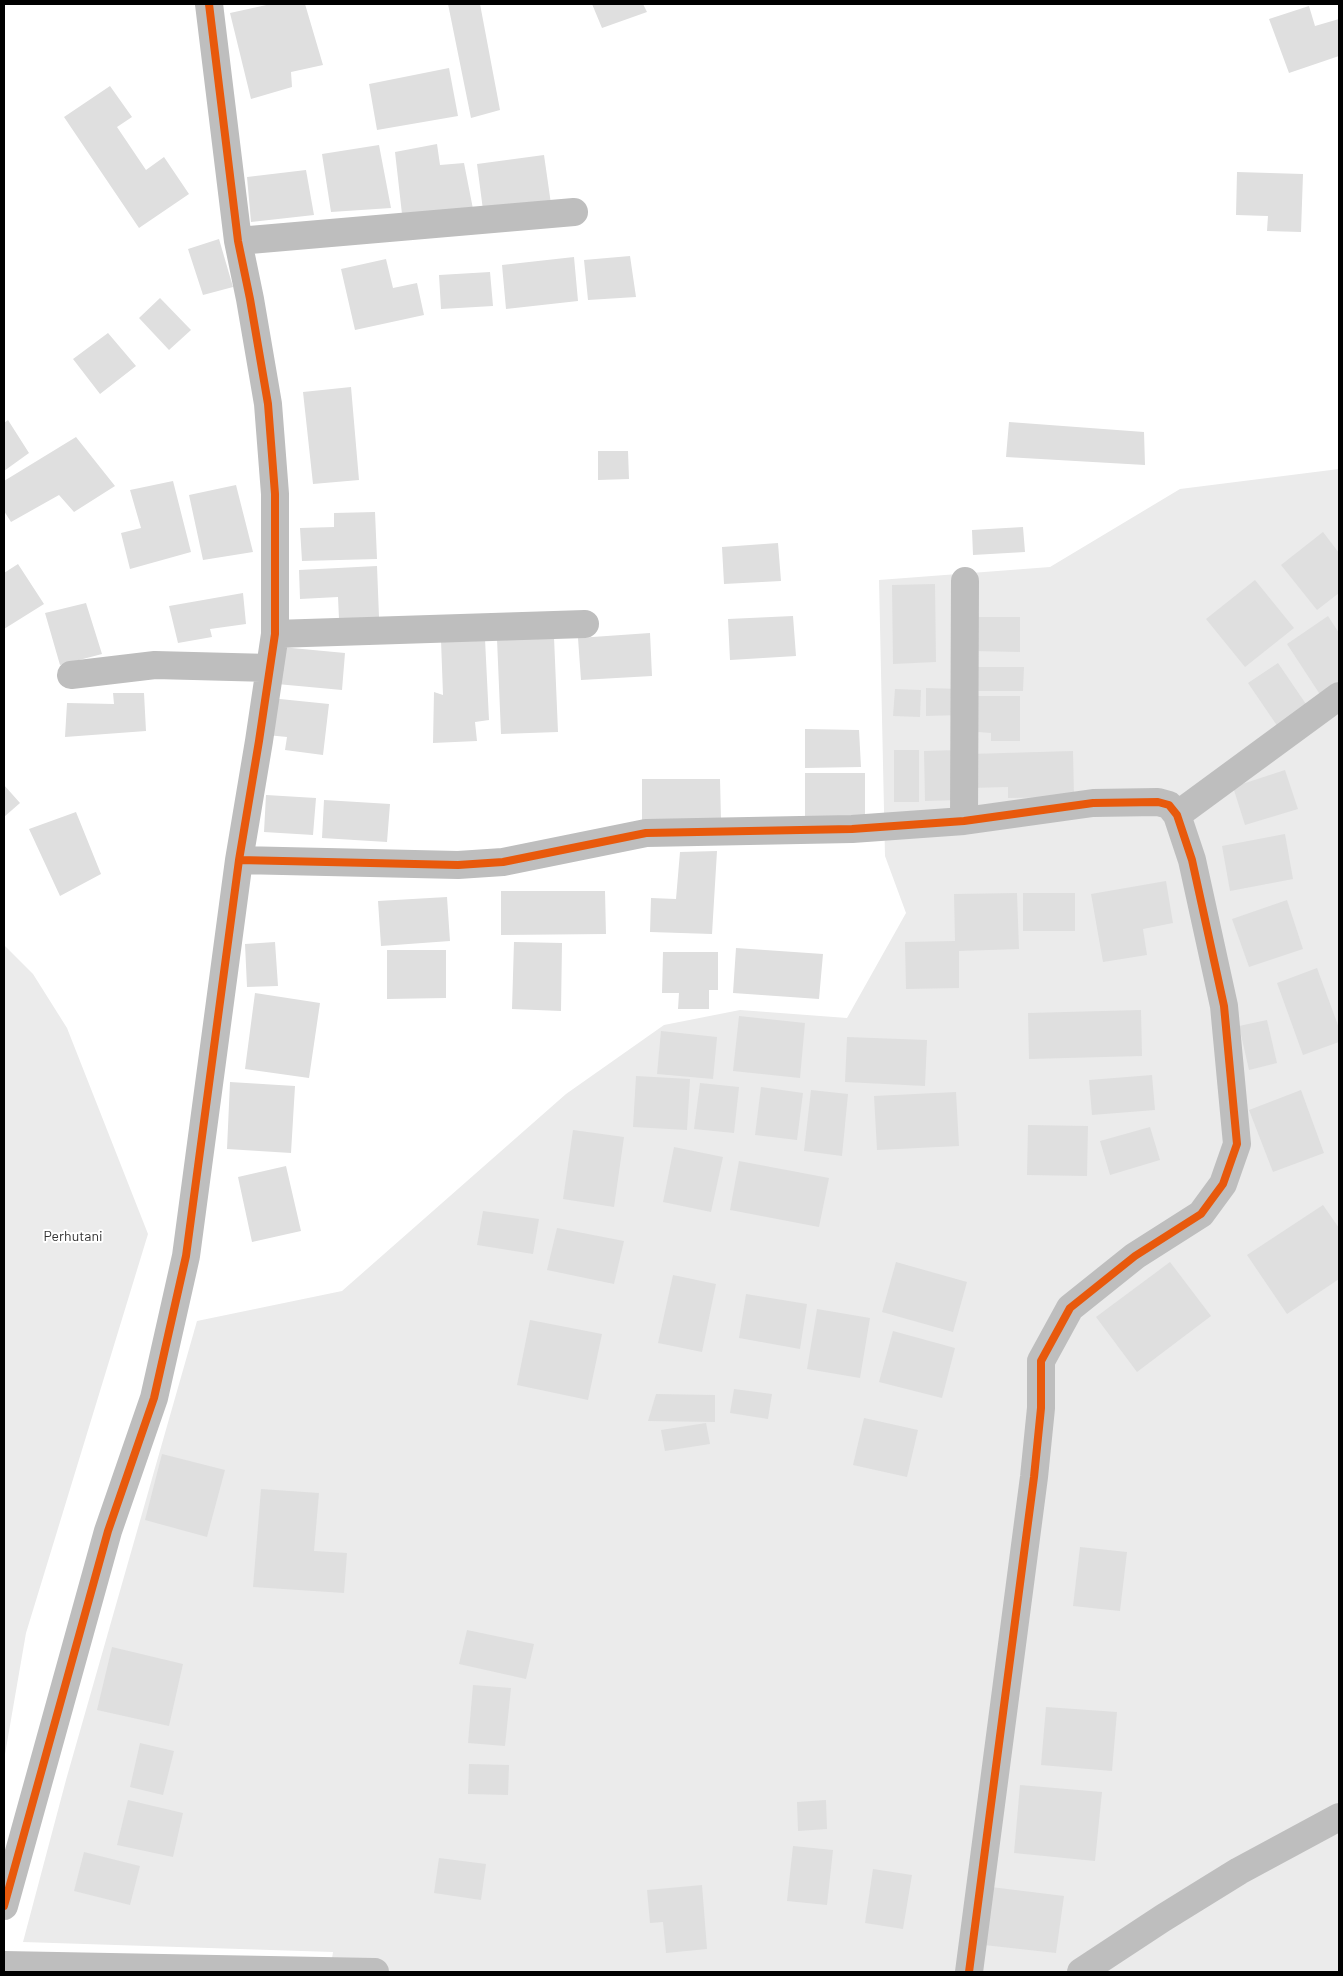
<!DOCTYPE html>
<html>
<head>
<meta charset="utf-8">
<style>
	body { margin:0 }
	#map { position:relative; width:1343px; height:1976px; overflow:hidden; background:#fff; font-family:Barlow,sans-serif }
	canvas { display:block }
	.frame { position:absolute; inset:0; border:5px solid #000; pointer-events:none }
</style>
</head>
<body>
<div id="map">
<canvas width="1343" height="1976"></canvas>
<div class="frame"></div>
</div>
<script>
const context = document.querySelector('canvas').getContext('2d');
context.lineJoin = 'round';
function fillPath(path, color) { context.fillStyle = color; context.fill(path, 'evenodd'); }
const shape = rows => new Path2D(rows.map(r => 'M' + r).join(''));
function strokePath(path, color, width, dash) { context.strokeStyle = color; context.lineWidth = width; context.lineCap = dash ? 'butt' : 'round'; context.setLineDash(dash || []); context.stroke(path); }
function drawText(font, color, halo, rows, align = 'center') {
  context.font = font + ' Barlow,sans-serif'; context.lineWidth = 4; context.setLineDash([]); context.textBaseline = 'middle'; context.strokeStyle = halo; context.fillStyle = color; for (const [text, x, y, turn = 0] of rows) {
    context.save(); context.translate(x, y); context.rotate((+turn || 0) * Math.PI / 180); context.textAlign = isNaN(turn) ? turn : align; if (halo) context.strokeText(text, 0, 0); context.fillText(text, 0, 0); context.restore();
  }
}
const green = shape([
	[1339,469,1339,1972,330,1972,333,1952,23,1942,66,1780,197,1321,342,1291,566,1094,664,1025,740,1010,847,1018,906,913,885,856,879,580,1050,567,1180,489],
	[4,945,33,974,67,1028,148,1234,26,1633,4,1760]
]);
const building = shape([
	[271,4,305,4,323,65,291,72,292,87,251,99,230,13],
	[448,4,480,4,500,110,471,118],
	[592,4,643,4,647,12,602,28],
	[1309,6,1315,26,1339,19,1339,56,1289,73,1269,19],
	[449,68,458,116,377,130,369,84],
	[110,86,132,117,117,127,146,170,164,157,189,194,139,228,64,117],
	[437,144,440,165,464,163,473,209,402,214,395,152],
	[379,145,391,208,331,212,322,154],
	[544,155,551,204,483,210,477,164],
	[306,170,314,215,251,222,247,177],
	[1237,172,1303,174,1301,232,1267,231,1268,216,1236,215],
	[219,239,233,287,203,295,188,249],
	[630,256,636,297,588,300,584,260],
	[574,257,578,301,506,309,502,265],
	[386,259,393,288,417,283,424,315,355,330,341,269],
	[490,272,493,306,441,309,439,275],
	[160,298,191,330,169,350,139,318],
	[108,333,136,366,100,394,73,359],
	[351,387,359,480,313,484,303,392],
	[8,420,29,453,4,471,4,423],
	[1009,422,1144,432,1145,465,1006,457],
	[76,437,115,486,74,512,59,495,11,522,4,511,4,481],
	[598,451,628,451,629,479,598,480],
	[173,481,191,552,130,569,121,533,141,528,130,490],
	[236,485,253,552,203,560,189,495],
	[375,512,377,559,302,561,300,528,334,527,334,513],
	[1023,527,1025,552,973,555,972,530],
	[1323,532,1339,553,1339,593,1317,610,1281,565],
	[778,543,781,581,724,584,722,547],
	[18,564,44,604,4,629,4,573],
	[377,566,379,617,339,619,338,597,300,599,299,570],
	[1255,580,1294,628,1245,667,1206,619],
	[935,584,936,662,893,664,892,585],
	[243,593,246,624,210,629,212,637,178,643,169,606],
	[86,603,102,654,60,665,45,613],
	[793,616,796,656,730,660,728,619],
	[1328,616,1339,633,1339,684,1321,696,1287,644],
	[973,617,1020,617,1020,652,973,651],
	[650,633,652,676,581,680,578,638],
	[554,637,558,732,501,734,497,639],
	[485,639,489,720,475,722,477,741,433,743,434,692,443,695,441,640],
	[281,647,345,653,342,690,277,684],
	[1278,663,1308,707,1278,727,1248,683],
	[978,667,1024,667,1023,691,978,691],
	[926,688,960,689,960,715,926,716],
	[895,689,921,690,920,717,893,716],
	[113,693,144,693,146,731,65,737,67,703,114,704],
	[977,696,1020,696,1020,741,991,741,991,733,978,732],
	[270,698,329,704,323,755,285,750,287,737,267,735],
	[805,729,859,730,861,767,805,768],
	[894,750,919,750,919,802,894,802],
	[958,750,959,800,925,801,924,751],
	[1073,751,1074,797,1008,798,1008,787,970,788,970,754],
	[1285,770,1298,809,1245,825,1233,787],
	[805,773,865,773,865,820,805,819],
	[642,779,720,779,721,820,642,820],
	[4,785,20,803,4,817],
	[266,795,316,798,313,835,264,832],
	[324,800,390,804,387,842,322,838],
	[76,812,101,874,60,896,29,829],
	[1285,834,1293,879,1230,891,1222,846],
	[717,851,712,934,650,932,651,898,676,899,680,852],
	[1166,881,1173,923,1143,929,1147,955,1103,962,1091,894],
	[501,891,605,891,606,934,501,935],
	[1017,893,1019,949,959,951,959,988,906,989,905,942,955,941,954,894],
	[1023,893,1075,893,1075,931,1023,931],
	[447,897,450,941,381,946,378,901],
	[1287,900,1303,949,1249,967,1232,919],
	[275,942,278,986,247,987,245,944],
	[514,942,562,943,561,1011,512,1009],
	[736,948,823,954,819,999,733,993],
	[387,950,446,950,446,998,387,999],
	[663,952,718,952,718,990,709,990,709,1009,678,1009,679,993,662,993],
	[1317,968,1339,1028,1339,1042,1303,1055,1277,983],
	[255,993,320,1003,309,1078,245,1069],
	[1141,1010,1142,1056,1029,1059,1028,1013],
	[739,1016,805,1023,800,1078,733,1071],
	[1267,1020,1277,1063,1249,1070,1239,1026],
	[661,1031,717,1037,713,1079,657,1074],
	[847,1037,927,1040,925,1086,845,1082],
	[1152,1075,1155,1110,1092,1115,1089,1080],
	[636,1076,690,1079,687,1130,633,1127],
	[230,1082,295,1086,291,1153,227,1149],
	[700,1083,739,1087,734,1133,694,1129],
	[761,1087,803,1093,797,1140,755,1135],
	[811,1090,848,1094,842,1156,804,1151],
	[1301,1090,1324,1153,1273,1172,1249,1110],
	[956,1092,959,1146,877,1150,874,1096],
	[1028,1125,1088,1126,1087,1176,1027,1175],
	[1150,1127,1160,1160,1110,1175,1100,1141],
	[573,1130,624,1137,614,1207,563,1199],
	[674,1147,723,1157,711,1212,663,1202],
	[739,1161,829,1178,819,1227,730,1210],
	[286,1166,301,1231,252,1242,238,1177],
	[1323,1205,1339,1228,1339,1279,1287,1314,1247,1255],
	[483,1211,539,1219,533,1254,477,1245],
	[557,1228,624,1241,614,1284,547,1270],
	[896,1262,967,1282,953,1332,882,1312],
	[1170,1262,1211,1316,1137,1372,1096,1317],
	[673,1275,716,1284,702,1352,658,1343],
	[746,1294,807,1304,800,1349,739,1338],
	[817,1309,870,1318,860,1378,807,1369],
	[530,1320,602,1334,588,1400,517,1385],
	[893,1331,955,1348,942,1398,879,1382],
	[734,1389,772,1394,768,1419,730,1413],
	[656,1394,715,1395,715,1422,648,1421],
	[864,1418,918,1430,907,1477,853,1465],
	[706,1423,710,1444,665,1451,661,1430],
	[162,1454,225,1470,207,1537,145,1520],
	[261,1489,319,1493,314,1551,347,1553,344,1593,253,1587],
	[1080,1547,1127,1552,1120,1611,1073,1606],
	[467,1630,534,1644,526,1679,459,1664],
	[112,1647,183,1664,169,1726,97,1710],
	[473,1685,511,1688,505,1746,468,1743],
	[1046,1707,1117,1712,1112,1771,1041,1765],
	[140,1743,174,1751,163,1795,130,1787],
	[469,1764,509,1765,508,1795,468,1794],
	[1020,1785,1102,1792,1095,1861,1014,1853],
	[128,1800,183,1813,173,1857,117,1845],
	[826,1800,827,1829,798,1831,797,1802],
	[793,1846,833,1850,827,1905,787,1901],
	[84,1852,140,1866,130,1905,74,1891],
	[439,1858,486,1864,481,1900,434,1893],
	[873,1869,912,1875,903,1929,865,1923],
	[702,1885,707,1949,666,1953,663,1922,650,1923,647,1890],
	[991,1887,1064,1896,1056,1953,984,1945]
]);
const street = shape([
	[238,241,574,212],
	[275,634,585,624],
	[71,675,155,665,270,668],
	[1177,815,1339,696],
	[964,821,965,581],
	[239,860,458,865,503,862,646,833,852,829,964,821,1093,803,1158,802,1169,805,1177,815,1192,860,1224,1006,1237,1144,1223,1184,1201,1214,1135,1256,1070,1308,1041,1361,1041,1408,1034,1477,969,1972],
	[4,1906,108,1531,154,1398,186,1256,239,860,259,741,275,634,275,494,268,404,250,299,238,241,209,4],
	[4,1965,375,1972],
	[1081,1972,1163,1918,1239,1871,1339,1817]
]);
const cycleway = shape([
	[239,860,458,865,503,862,646,833,852,829,964,821,1093,803,1158,802,1169,805,1177,815,1192,860,1224,1006,1237,1144,1223,1184,1201,1214,1135,1256,1070,1308,1041,1361,1041,1408,1034,1477,969,1972],
	[4,1906,108,1531,154,1398,186,1256,239,860,259,741,275,634,275,494,268,404,250,299,238,241,209,4]
]);
const parkNames = [
	["Perhutani",73,1236]
];
fillPath(green, '#ebebeb');
fillPath(building, '#dfdfdf');
strokePath(street, '#bebebe', 28);
strokePath(cycleway, '#e8590c', 8);
drawText('14px', '#323232', '#fff', parkNames);
</script>
</body>
</html>
